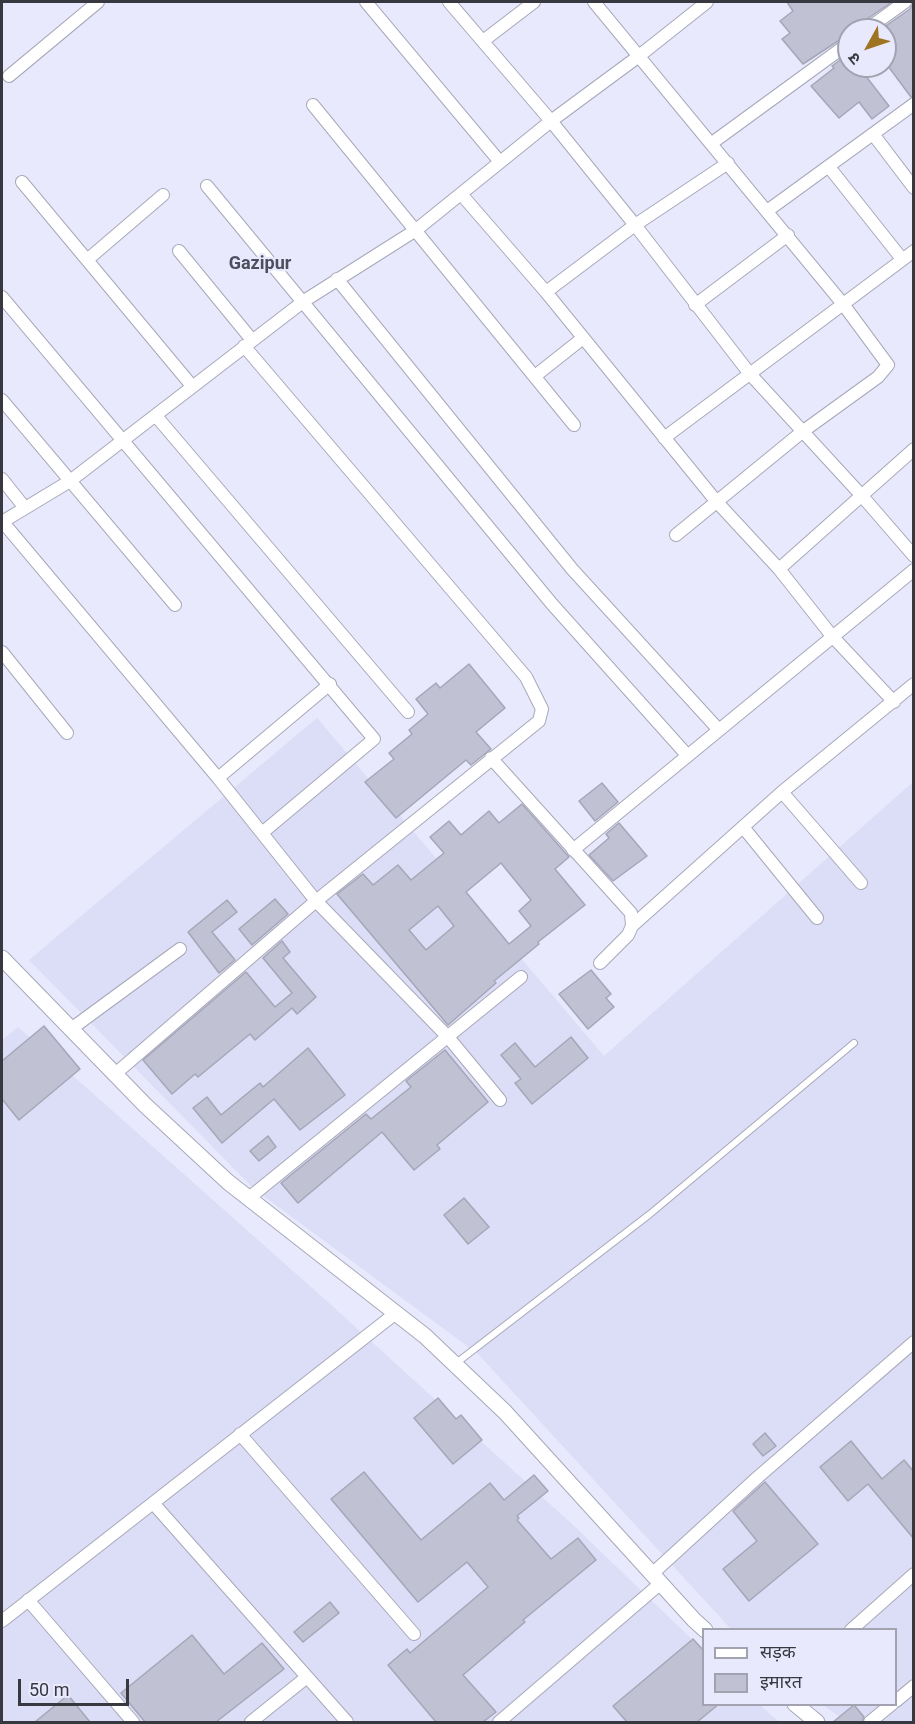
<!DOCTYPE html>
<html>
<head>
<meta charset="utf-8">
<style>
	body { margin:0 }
	#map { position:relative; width:915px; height:1724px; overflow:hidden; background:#e8e9fc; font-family:Roboto,"Noto Sans Devanagari",sans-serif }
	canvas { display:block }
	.frame { position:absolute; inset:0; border:3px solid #383840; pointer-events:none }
	.legend { position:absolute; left:702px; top:1628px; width:195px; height:78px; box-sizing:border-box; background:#e8e9fc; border:2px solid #a2a2b1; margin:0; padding:8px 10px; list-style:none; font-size:18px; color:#383840 }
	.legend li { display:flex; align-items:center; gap:12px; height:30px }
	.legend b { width:30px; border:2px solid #a2a2b1 }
	.north { position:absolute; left:837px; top:18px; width:60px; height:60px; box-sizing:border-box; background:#e8e9fc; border:2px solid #a2a2b1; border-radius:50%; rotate:230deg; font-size:16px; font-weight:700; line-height:24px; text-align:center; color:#383840 }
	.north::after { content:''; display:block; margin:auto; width:21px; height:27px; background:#9e7322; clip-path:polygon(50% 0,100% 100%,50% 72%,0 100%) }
	.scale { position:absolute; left:18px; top:1679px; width:111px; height:27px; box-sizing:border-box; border:3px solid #383840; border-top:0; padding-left:8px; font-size:18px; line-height:21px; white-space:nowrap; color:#383840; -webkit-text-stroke:4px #e8e9fc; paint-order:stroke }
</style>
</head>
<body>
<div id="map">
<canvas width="915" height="1724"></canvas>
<div class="frame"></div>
<ul class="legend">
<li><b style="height:8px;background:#fff"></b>सड़क</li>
<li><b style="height:16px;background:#c0c1d3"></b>इमारत</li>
</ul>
<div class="north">उ</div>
<div class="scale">50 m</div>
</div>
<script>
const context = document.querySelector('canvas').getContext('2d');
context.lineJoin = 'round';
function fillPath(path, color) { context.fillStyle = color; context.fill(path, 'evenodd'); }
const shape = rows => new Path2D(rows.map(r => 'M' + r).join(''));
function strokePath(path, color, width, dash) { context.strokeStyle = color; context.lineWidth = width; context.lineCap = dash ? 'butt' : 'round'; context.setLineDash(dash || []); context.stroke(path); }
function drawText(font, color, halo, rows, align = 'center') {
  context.font = font + ' Roboto,sans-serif'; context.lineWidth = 4.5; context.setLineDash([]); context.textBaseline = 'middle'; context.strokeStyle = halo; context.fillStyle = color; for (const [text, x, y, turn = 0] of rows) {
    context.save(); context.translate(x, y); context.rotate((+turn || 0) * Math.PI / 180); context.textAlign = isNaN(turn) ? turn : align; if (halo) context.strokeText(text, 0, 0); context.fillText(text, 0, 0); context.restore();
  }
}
const built = shape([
	[317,718,604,1056,913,782,913,1722,847,1722,823,1705,896,1704,896,1630,731,1629,478,1354,254,1189,29,960],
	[18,1027,329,1303,573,1525,703,1650,704,1704,760,1705,779,1722,2,1722,2,1040]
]);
const building = shape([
	[787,2,892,2,861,23,858,30,849,30,849,32,838,41,803,64,782,39,790,33,780,21,793,11,787,2],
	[914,2,914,96,911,97,885,62,885,30,880,30,910,9,914,2],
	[848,54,849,66,858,66,889,106,872,119,859,102,839,118,811,86,834,68,832,66,848,54],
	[469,664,505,708,476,732,491,749,471,765,466,760,396,818,365,782,394,759,389,753,412,734,409,730,428,714,416,699,436,683,440,688,469,664],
	[602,783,618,802,595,821,579,801,602,783],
	[522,804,569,857,555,869,585,905,538,942,539,944,494,981,496,983,448,1025,337,894,363,874,373,885,398,865,411,880,444,853,430,837,449,821,461,835,489,811,499,823,522,804],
	[501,863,531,900,519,911,531,926,509,944,466,892,501,863],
	[438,906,454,926,426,950,409,930,438,906],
	[619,823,647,856,613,881,589,855,609,838,606,834,619,823],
	[275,899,288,914,252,945,239,929,275,899],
	[227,900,237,912,212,932,235,960,219,973,188,932,227,900],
	[282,941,290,952,283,958,316,997,297,1014,292,1008,255,1040,250,1034,198,1077,195,1074,172,1094,143,1060,246,972,275,1007,292,993,263,958,282,941],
	[591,970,611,994,606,998,614,1007,588,1029,559,994,591,970],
	[44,1026,80,1069,19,1120,2,1099,2,1061,44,1026],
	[571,1037,588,1058,532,1104,515,1083,521,1079,501,1055,515,1043,535,1067,571,1037],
	[308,1048,345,1095,300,1130,274,1099,222,1143,193,1108,207,1097,221,1115,260,1083,263,1087,308,1048],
	[445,1050,488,1102,437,1145,440,1149,414,1170,382,1132,298,1203,281,1183,366,1114,371,1119,411,1087,406,1081,445,1050],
	[268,1136,276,1147,259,1161,250,1151,268,1136],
	[464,1198,489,1227,468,1244,444,1215,464,1198],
	[438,1398,456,1419,461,1415,482,1440,453,1464,414,1418,438,1398],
	[765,1433,776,1446,763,1456,753,1444,765,1433],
	[851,1441,882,1479,904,1460,914,1472,914,1539,868,1484,848,1501,820,1467,851,1441],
	[364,1472,421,1540,490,1483,504,1500,534,1475,548,1491,517,1516,519,1518,517,1520,551,1559,578,1538,596,1560,523,1620,525,1622,463,1675,496,1712,483,1722,436,1722,388,1665,407,1649,410,1653,488,1587,467,1562,418,1602,331,1499,364,1472],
	[765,1482,818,1544,749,1601,723,1569,757,1541,733,1511,765,1482],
	[330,1602,339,1613,303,1642,294,1632,330,1602],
	[192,1635,224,1674,262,1643,284,1669,216,1722,145,1722,121,1693,192,1635],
	[693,1639,704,1651,704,1704,719,1704,697,1722,627,1722,613,1706,693,1639],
	[68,1695,90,1722,35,1722,68,1695],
	[854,1705,864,1717,862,1722,833,1722,854,1705]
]);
const service = shape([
	[455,1364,650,1214,854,1043]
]);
const minor = shape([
	[366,2,500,162],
	[449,2,551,121,635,225,750,374,862,496,914,556],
	[594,2,843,304,888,365,878,377,802,432,676,535],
	[866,30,905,2],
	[483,41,534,2],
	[9,76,98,2],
	[313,105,574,425],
	[873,134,914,188],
	[712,143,849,43],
	[829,167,902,259],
	[22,182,192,386],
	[207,186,552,604,687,755],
	[461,194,546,292,716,501,779,569,832,636,894,702],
	[767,211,914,104],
	[179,251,252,340],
	[87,260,163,195],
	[337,279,572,569,718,729],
	[546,292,635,225,728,163],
	[2,297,374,739,262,833],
	[695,305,788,235],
	[535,376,583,338],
	[2,400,175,605],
	[156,416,408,712],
	[664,438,914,251],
	[2,479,25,508],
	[2,521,218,778,316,901,448,1037,500,1100],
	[2,522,70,481,304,301,416,230,551,121,639,56,707,2],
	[779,569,914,449],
	[2,652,67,733],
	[491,758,631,913,632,926,628,935,600,963],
	[218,778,330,684],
	[782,792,861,883],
	[743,827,817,918],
	[573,850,914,570],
	[632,926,782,792,914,684],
	[71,1029,180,949],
	[115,1074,316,901,539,721,542,709,526,677,244,346],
	[249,1198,521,977],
	[240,1434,414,1634],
	[153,1503,347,1722],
	[652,1574,758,1477,914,1342],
	[28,1600,133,1722],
	[2,1621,396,1313],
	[851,1630,914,1574],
	[896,1701,914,1686],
	[251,1722,307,1677],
	[499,1722,661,1583],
	[870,1722,892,1704]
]);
const tertiary = shape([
	[2,958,145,1105,228,1182,425,1336,505,1412,694,1620,705,1630],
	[795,1704,817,1722]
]);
const neighbourhoodNames = [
	["Gazipur",260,264]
];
fillPath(built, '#dcddf6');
fillPath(building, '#c0c1d3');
strokePath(building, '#a5a6b8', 1.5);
strokePath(service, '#a7a8b9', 8);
strokePath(minor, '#a7a8b9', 14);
strokePath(tertiary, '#a7a8b9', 17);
strokePath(service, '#fff', 6);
strokePath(minor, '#fff', 12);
strokePath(tertiary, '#fff', 15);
drawText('bold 18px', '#4e4f5e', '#e8e9fc', neighbourhoodNames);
</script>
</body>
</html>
